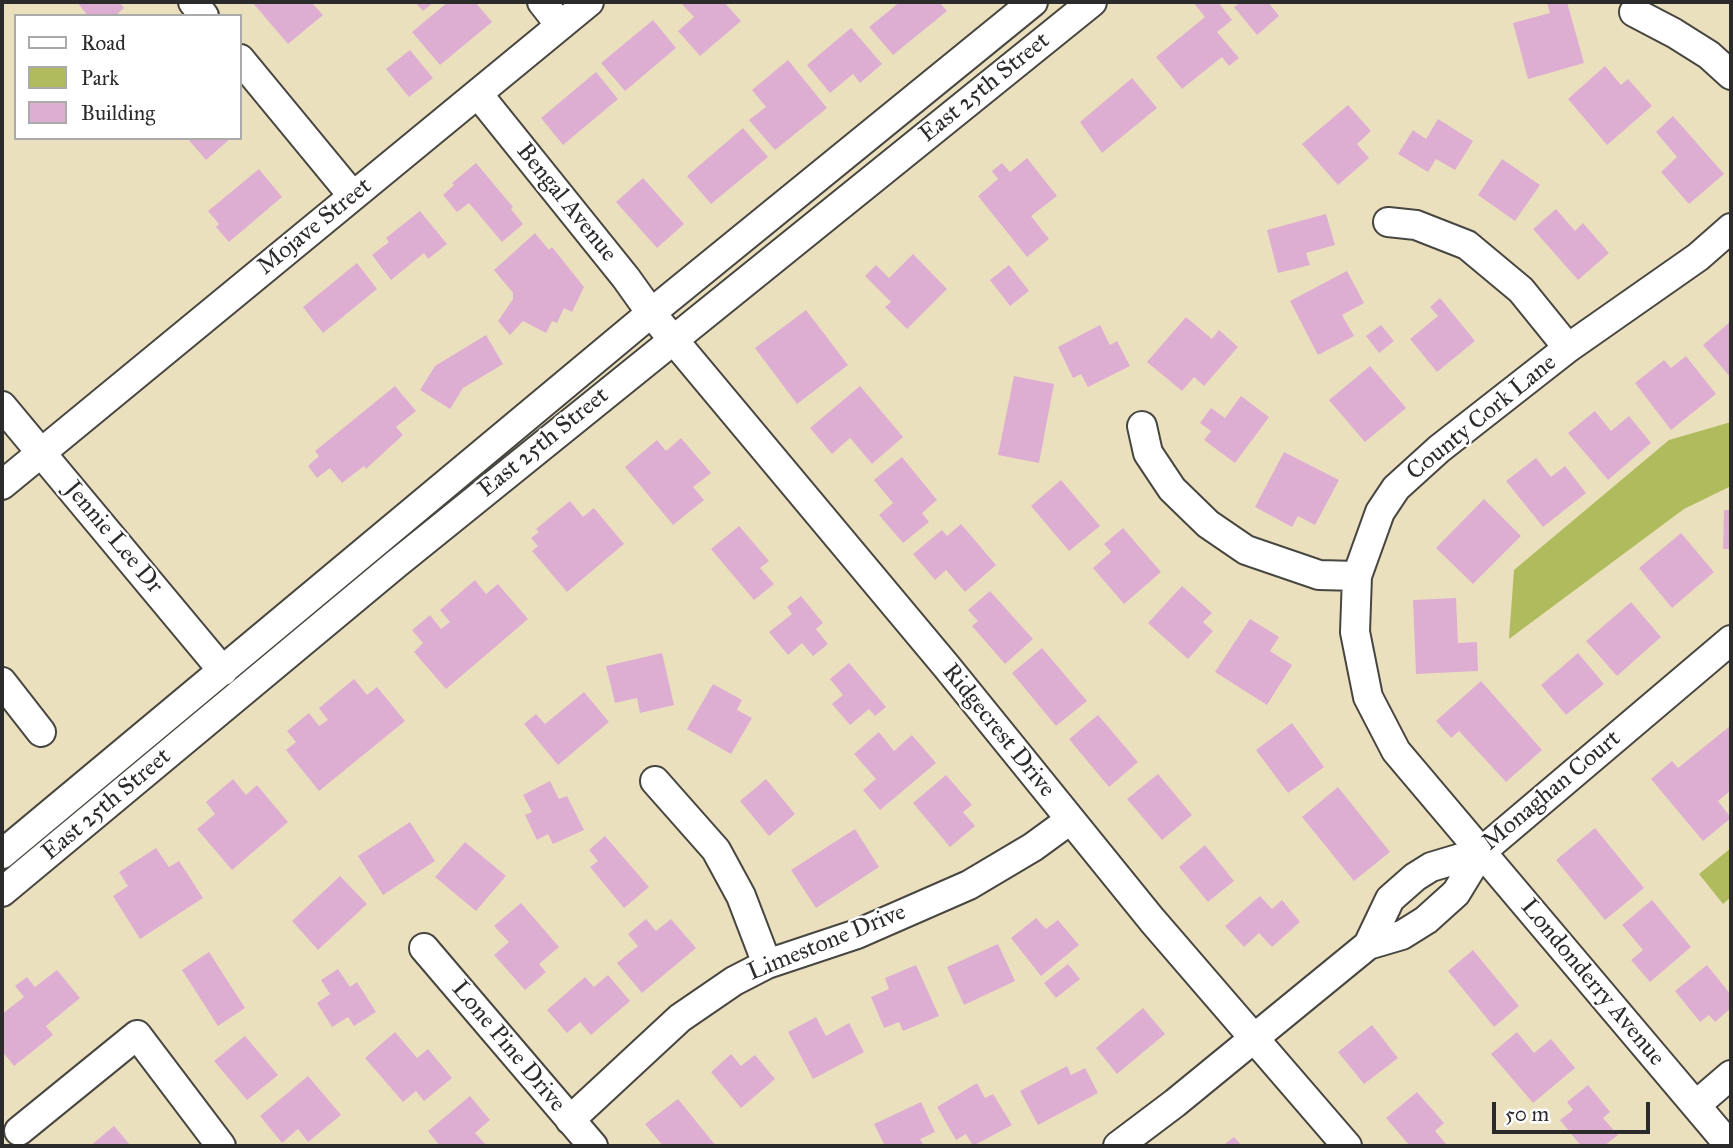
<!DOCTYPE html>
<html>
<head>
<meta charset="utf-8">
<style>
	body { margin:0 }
	#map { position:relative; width:1733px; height:1148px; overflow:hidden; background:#ebe0be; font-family:"IM FELL Great Primer",serif }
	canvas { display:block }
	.frame { position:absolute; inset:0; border:4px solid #2b2b2b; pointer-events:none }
	.legend { position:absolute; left:14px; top:14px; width:228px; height:126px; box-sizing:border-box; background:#fff; border:2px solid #aaa; margin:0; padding:9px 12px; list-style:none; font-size:21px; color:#2b2b2b }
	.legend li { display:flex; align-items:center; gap:14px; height:35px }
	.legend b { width:35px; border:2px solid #aaa }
	.scale { position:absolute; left:1492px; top:1102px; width:158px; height:32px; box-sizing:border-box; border:4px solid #2b2b2b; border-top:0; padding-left:9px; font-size:21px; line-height:24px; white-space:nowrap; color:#2b2b2b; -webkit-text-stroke:5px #fff; paint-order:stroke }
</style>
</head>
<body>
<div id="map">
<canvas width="1733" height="1148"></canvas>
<div class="frame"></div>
<ul class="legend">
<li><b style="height:9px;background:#fff"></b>Road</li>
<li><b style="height:19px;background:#afbb5d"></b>Park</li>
<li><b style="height:19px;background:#deaed2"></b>Building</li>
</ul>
<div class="scale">50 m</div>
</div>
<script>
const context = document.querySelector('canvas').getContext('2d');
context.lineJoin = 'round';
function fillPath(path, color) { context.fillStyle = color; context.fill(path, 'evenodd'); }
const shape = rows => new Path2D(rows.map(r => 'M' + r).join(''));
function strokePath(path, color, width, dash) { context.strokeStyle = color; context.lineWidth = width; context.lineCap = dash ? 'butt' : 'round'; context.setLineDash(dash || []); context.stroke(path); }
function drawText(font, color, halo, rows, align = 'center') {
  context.font = font + ' "IM FELL Great Primer",serif'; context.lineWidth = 5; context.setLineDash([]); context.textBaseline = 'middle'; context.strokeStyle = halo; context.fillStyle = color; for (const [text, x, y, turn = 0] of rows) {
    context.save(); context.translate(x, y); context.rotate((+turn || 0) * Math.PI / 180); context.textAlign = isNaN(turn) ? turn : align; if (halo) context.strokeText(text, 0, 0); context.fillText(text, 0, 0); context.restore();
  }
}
const green = shape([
	[1731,422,1731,486,1684,509,1509,639,1514,570,1669,440],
	[1731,848,1731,897,1723,904,1699,874]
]);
const building = shape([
	[77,2,119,2,124,8,115,16,88,16],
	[252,2,311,2,323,15,288,44],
	[415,2,434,2,423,11],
	[448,2,475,2,492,22,440,65,412,32],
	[680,2,724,2,741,21,700,56,678,31,694,17],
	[900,2,939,2,947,11,893,55,869,27],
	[1193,2,1218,2,1232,20,1217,32,1239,58,1229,66,1222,57,1182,89,1156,57,1205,17],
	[1241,2,1268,2,1279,16,1257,35,1234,7],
	[1567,2,1584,63,1528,79,1513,23,1550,13,1547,3],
	[653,20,676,48,625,91,601,63],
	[851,28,882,64,860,83,853,74,830,93,807,65],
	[410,50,433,78,409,97,386,69],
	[788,60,827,108,775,150,749,120,766,107,752,90],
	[1605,66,1621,85,1628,79,1652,106,1607,145,1568,99],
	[596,72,618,99,563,145,541,118],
	[1132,78,1157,108,1102,153,1080,122],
	[1348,105,1371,131,1357,144,1369,158,1338,185,1302,144],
	[1673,116,1724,174,1689,204,1661,172,1677,157,1656,132],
	[1438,119,1473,141,1455,170,1436,159,1428,172,1398,154,1413,130,1426,139],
	[743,128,768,157,711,204,687,176],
	[187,138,231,138,206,160],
	[1027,158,1057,196,1031,216,1049,239,1027,257,978,196,998,179,992,171,1002,163,1010,172],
	[1502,159,1540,185,1515,221,1478,195],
	[476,163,513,207,511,209,523,224,502,242,469,203,457,212,443,195,454,185,452,183],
	[259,169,282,197,229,242,216,227,219,224,208,211],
	[643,178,684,224,657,248,616,202],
	[1556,209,1575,231,1583,223,1609,253,1578,280,1533,229],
	[420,211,447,244,428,259,424,253,391,280,372,255,389,242,386,238],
	[1326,214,1335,245,1306,253,1310,265,1278,273,1267,230],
	[535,233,549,250,552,247,584,287,572,312,564,308,557,323,552,321,546,333,523,321,510,335,498,321,513,299,513,293,494,270],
	[913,254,947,289,907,329,885,307,891,302,865,276,876,265,889,278],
	[357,263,377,289,323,333,303,307],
	[1009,265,1029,291,1010,306,990,280],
	[1347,271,1364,303,1342,315,1354,336,1318,355,1290,301],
	[1440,298,1475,341,1437,372,1410,339,1438,316,1430,307],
	[806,310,848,365,797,404,755,348],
	[1186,317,1212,339,1219,330,1238,347,1204,386,1194,377,1182,391,1147,362],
	[1731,321,1731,378,1703,345],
	[1100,325,1110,345,1117,341,1130,366,1088,387,1081,374,1073,378,1058,347],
	[1381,325,1394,341,1379,353,1366,336],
	[486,335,503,364,463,388,450,409,420,390,435,366],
	[1686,356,1716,394,1671,430,1635,383,1664,360,1671,368],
	[1370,366,1406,408,1365,442,1329,400],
	[1014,376,1054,384,1039,463,998,455],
	[395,386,416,411,396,427,403,435,366,469,364,466,342,483,330,468,317,478,308,466,319,456,315,451],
	[860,386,903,437,872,464,850,438,832,454,810,428],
	[1241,396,1269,417,1235,463,1204,440,1211,431,1200,423,1211,408,1225,418],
	[1595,411,1611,431,1629,416,1651,443,1608,480,1568,433],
	[681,438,711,473,693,487,704,500,673,525,625,467,657,440,666,451],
	[1284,452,1339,480,1315,525,1298,516,1292,527,1255,507],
	[902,457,937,500,922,513,929,522,903,543,879,515,893,503,874,480],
	[1536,458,1551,477,1565,466,1586,493,1543,527,1506,481],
	[1061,480,1100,526,1069,551,1031,506],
	[1484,499,1521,536,1473,584,1436,548],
	[570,501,583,517,594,508,624,544,567,592,532,551,538,546,531,538,539,532,536,529],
	[1724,510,1731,510,1731,549,1723,549],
	[961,524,996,565,965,592,946,570,935,580,913,554,942,530,947,536],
	[739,526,769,561,760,568,774,584,754,600,711,549],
	[1123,528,1161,572,1124,604,1093,568,1111,552,1104,544],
	[1681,533,1714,572,1672,608,1639,568],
	[475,580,486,594,498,584,528,619,446,689,414,652,423,643,412,630,430,615,441,629,450,622,440,610],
	[1182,586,1212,613,1203,622,1213,631,1188,659,1148,623],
	[990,591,1033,639,1005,664,972,626,978,621,968,610],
	[801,596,823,623,816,629,828,644,813,656,802,643,788,655,769,632,792,614,787,607],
	[1456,598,1458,643,1477,642,1478,671,1416,674,1413,600],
	[1631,602,1661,637,1617,676,1586,641],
	[1250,619,1279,637,1270,651,1292,665,1267,705,1215,672],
	[1042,648,1087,701,1056,726,1012,673],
	[662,653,674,705,640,713,637,698,615,703,606,666],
	[1578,653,1604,684,1566,715,1541,685],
	[849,663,886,707,875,716,869,709,850,725,832,704,843,695,830,679],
	[354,679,367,695,377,687,405,721,319,791,286,750,296,742,287,731,309,713,319,726,328,720,319,708],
	[1481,681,1542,750,1506,782,1459,731,1451,738,1436,721],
	[713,684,742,700,737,710,752,718,731,754,687,729],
	[584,692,609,722,558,765,524,724,536,714,545,724],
	[1098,715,1138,762,1109,787,1069,739],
	[1292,723,1324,767,1288,793,1256,750],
	[1730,726,1731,790,1718,801,1731,818,1703,841,1651,779,1672,761,1678,768],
	[879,732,894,751,912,735,936,763,880,810,863,790,876,779,854,754],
	[1158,774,1192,815,1162,840,1127,799],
	[946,775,972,805,963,812,975,826,950,847,913,803],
	[233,779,246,795,257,785,288,822,232,870,197,829,215,814,206,802],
	[766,779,795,814,769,836,740,801],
	[550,781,559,799,567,796,584,830,553,844,548,834,537,840,525,815,532,812,523,795],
	[1338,787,1390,852,1354,881,1302,817],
	[410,822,435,861,383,895,358,856],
	[1595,828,1644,888,1605,920,1556,860],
	[855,829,879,867,816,908,791,870],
	[605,836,649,887,624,908,590,867,598,861,589,850],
	[465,842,506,876,476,911,435,877],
	[1205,845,1234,881,1208,902,1179,867],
	[156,848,169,867,179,861,203,898,140,939,113,896,128,886,119,872],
	[340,876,367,904,318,950,292,921],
	[1260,896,1272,909,1282,900,1300,922,1272,947,1259,933,1244,947,1225,926],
	[1652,900,1691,947,1650,982,1631,960,1643,950,1622,925],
	[521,903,559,947,539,964,546,972,525,990,494,955,509,942,494,926],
	[1036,918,1046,929,1058,920,1079,945,1041,976,1011,938],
	[646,919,656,931,671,919,696,948,642,993,617,963,638,946,628,934],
	[998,944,1015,981,964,1005,947,967],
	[1473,950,1519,1006,1494,1027,1448,971],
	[209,952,245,1008,218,1026,182,970],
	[1068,964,1080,979,1056,998,1044,983],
	[916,965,939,1016,903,1031,899,1022,884,1028,871,997,889,989,885,978],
	[1707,965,1731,995,1731,1008,1715,1022,1709,1015,1700,1022,1675,991],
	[338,969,350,987,357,982,376,1012,354,1026,348,1017,332,1027,317,1003,330,994,321,980],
	[57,970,80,998,46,1026,53,1035,14,1066,2,1051,2,1014,24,997,15,986,27,977,35,987],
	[608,975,630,1001,591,1035,580,1022,567,1033,547,1010,585,977,594,987],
	[1143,1008,1165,1034,1117,1074,1096,1048],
	[816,1017,826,1036,849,1023,864,1052,813,1079,788,1032],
	[1372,1025,1398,1058,1364,1084,1338,1052],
	[395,1032,417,1058,428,1049,452,1078,424,1101,416,1091,403,1102,365,1058],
	[1517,1032,1534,1053,1551,1039,1575,1068,1533,1103,1491,1054],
	[245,1036,278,1075,247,1100,214,1061],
	[731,1054,741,1066,755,1055,775,1079,741,1108,711,1072],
	[1067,1066,1071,1075,1085,1068,1098,1093,1038,1125,1020,1091],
	[308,1076,341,1115,308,1142,298,1129,282,1143,260,1116],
	[977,1083,985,1098,993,1094,1012,1125,973,1146,966,1134,956,1140,937,1107],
	[1588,1085,1610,1112,1603,1118,1618,1135,1604,1146,1581,1146,1560,1120,1573,1110,1567,1102],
	[1417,1092,1444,1123,1435,1131,1446,1144,1443,1146,1410,1146,1386,1118],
	[470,1096,490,1120,475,1133,487,1146,440,1146,428,1131],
	[678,1099,716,1146,663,1146,645,1124],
	[921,1102,935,1132,920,1139,924,1146,885,1146,874,1124],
	[114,1126,131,1146,90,1146],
	[1234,1137,1242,1146,1222,1146]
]);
const minor = shape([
	[193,2,204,16],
	[542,2,560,25],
	[1634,12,1674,33,1709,55,1731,75],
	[240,59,353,196],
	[478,94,626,278,651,313,947,667,1152,920,1347,1146],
	[1388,222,1416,225,1467,245,1521,290,1568,348],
	[2,406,223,671],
	[1142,426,1148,453,1172,489,1208,524,1246,550,1319,575,1357,576],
	[2,485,589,2],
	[2,682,41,732],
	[655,781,716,850,741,896,767,964],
	[2,854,651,313,1033,2],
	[2,892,396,564,1092,2],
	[1368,945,1402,935,1426,920,1456,893,1481,852],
	[424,948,593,1146],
	[1696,1105,1731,1075],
	[570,1120,680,1018,734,981,767,964,857,934,969,885,1033,847,1070,820],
	[19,1131,137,1035,221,1146],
	[1118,1146,1175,1103,1368,945,1390,899,1415,877,1431,867,1481,852,1731,640],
	[1730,1146,1396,751,1368,697,1355,632,1357,576,1380,512,1396,488,1439,449,1568,348,1698,257,1731,228]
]);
const streetNames = [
	["East 25th Street",985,88,-39],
	["Bengal Avenue",566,203,51],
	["Mojave Street",315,227,-39],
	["County Cork Lane",1482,418,-39],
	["East 25th Street",544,443,-39],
	["Jennie Lee Dr",113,538,50],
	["Ridgecrest Drive",998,731,51],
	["Monaghan Court",1552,791,-40],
	["East 25th Street",107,805,-40],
	["Limestone Drive",827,943,-22],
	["Londonderry Avenue",1592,983,50],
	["Lone Pine Drive",508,1047,50]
];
fillPath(green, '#afbb5d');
fillPath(building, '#deaed2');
strokePath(minor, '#484641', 32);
strokePath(minor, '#fff', 28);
drawText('24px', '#2b2b2b', '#fff', streetNames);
</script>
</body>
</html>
